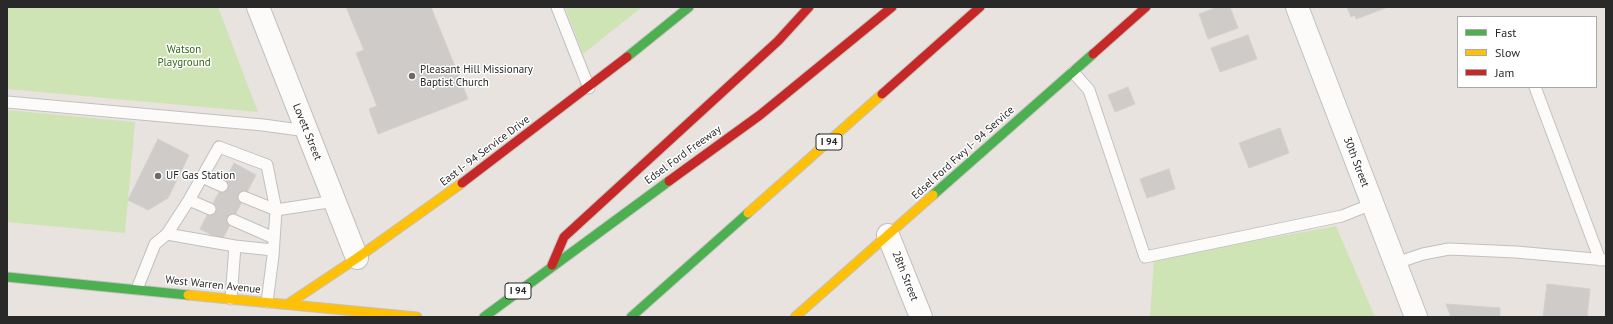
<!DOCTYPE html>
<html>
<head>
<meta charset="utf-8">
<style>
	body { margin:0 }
	#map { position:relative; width:1613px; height:324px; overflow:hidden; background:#e8e3de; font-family:"PT Sans",sans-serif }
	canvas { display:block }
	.frame { position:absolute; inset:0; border:8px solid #292929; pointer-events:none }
	.legend { position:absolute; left:1457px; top:16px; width:140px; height:72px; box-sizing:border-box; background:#fff; border:1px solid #a9a9a9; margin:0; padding:5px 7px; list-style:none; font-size:12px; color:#292929 }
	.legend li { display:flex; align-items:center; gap:8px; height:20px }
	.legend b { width:20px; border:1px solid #a9a9a9 }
</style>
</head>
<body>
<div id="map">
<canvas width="1613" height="324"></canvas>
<div class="frame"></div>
<ul class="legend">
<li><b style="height:5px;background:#4caf50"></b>Fast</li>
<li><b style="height:5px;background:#ffc107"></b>Slow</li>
<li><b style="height:5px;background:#c62828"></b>Jam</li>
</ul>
</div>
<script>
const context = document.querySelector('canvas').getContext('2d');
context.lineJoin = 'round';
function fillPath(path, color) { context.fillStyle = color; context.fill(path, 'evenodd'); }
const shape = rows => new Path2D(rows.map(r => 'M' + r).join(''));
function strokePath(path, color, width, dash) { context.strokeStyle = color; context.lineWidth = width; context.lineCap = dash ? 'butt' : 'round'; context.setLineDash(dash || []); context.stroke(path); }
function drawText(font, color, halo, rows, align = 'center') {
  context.font = font + ' "PT Sans",sans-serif'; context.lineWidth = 3; context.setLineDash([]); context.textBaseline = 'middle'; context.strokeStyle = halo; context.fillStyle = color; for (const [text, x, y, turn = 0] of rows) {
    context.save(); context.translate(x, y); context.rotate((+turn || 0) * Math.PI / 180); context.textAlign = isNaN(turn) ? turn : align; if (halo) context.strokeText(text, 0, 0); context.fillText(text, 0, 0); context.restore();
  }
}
const green = shape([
	[7,7,218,7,258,112,7,89],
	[565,7,642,7,583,54],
	[7,110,135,122,125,233,7,222],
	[1336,226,1375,317,1150,317,1154,259]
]);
const building = shape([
	[346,7,431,7,468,99,378,134,369,109,377,106,356,53,364,50,346,7],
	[1218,7,1230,7,1238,28,1208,39,1199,14,1218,7],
	[1347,7,1388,7,1356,19,1355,15,1351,17,1347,7],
	[1248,35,1257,59,1220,72,1211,48,1248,35],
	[1128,87,1135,104,1115,112,1108,95,1128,87],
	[1280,128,1289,153,1249,168,1239,143,1280,128],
	[158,139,189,155,168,198,148,210,128,200,158,139],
	[234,163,256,175,222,240,200,229,234,163],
	[1169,169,1175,189,1147,198,1140,179,1169,169],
	[1547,284,1590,289,1587,317,1543,317,1547,284],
	[1446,304,1500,308,1500,317,1451,317,1446,304]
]);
const lane = shape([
	[557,7,589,88],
	[1073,72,1089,90,1145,257,1342,216,1372,204],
	[1535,87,1600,260],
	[7,102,263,125,307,131],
	[202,177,222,186],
	[244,197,276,210,335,201],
	[189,200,210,209],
	[233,220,274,238],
	[167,234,235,246,273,250],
	[1396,263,1423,254,1449,249,1516,252,1606,260],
	[137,289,155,244,167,234,189,200,219,147,267,165,276,210,273,256,267,302],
	[231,299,235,246]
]);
const street = shape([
	[258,7,357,258],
	[1297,7,1416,317],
	[888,235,921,317]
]);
const fast = shape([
	[627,57,689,7],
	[933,195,1093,54],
	[7,277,188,295],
	[484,317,669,181],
	[631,317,748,213]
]);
const slow = shape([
	[748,213,882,94],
	[188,295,417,317],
	[288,304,357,258,462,183],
	[795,317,933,195]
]);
const jam = shape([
	[1093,54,1146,7],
	[882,94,980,7],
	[669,181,760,115,892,7],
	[462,183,627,57],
	[552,265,564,237,778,41,809,7]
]);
const markers = [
	[412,76,4,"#6c6a68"],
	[158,176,4,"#6c6a68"]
];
const shields = [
	[829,142,26],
	[518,291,26]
];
const shieldNames = [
	["I 94",829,142],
	["I 94",518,291]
];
const parkNames = [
	["Watson",184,50],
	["Playground",184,63]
];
const poiNames = [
	["Pleasant Hill Missionary",420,70],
	["Baptist Church",420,83],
	["UF Gas Station",166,176]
];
const streetNames = [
	["Lovett Street",307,132,68],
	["East I- 94 Service Drive",485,151,-37],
	["Edsel Ford Fwy I- 94 Service",963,153,-42],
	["Edsel Ford Freeway",683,155,-36],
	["30th Street",1356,162,69],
	["28th Street",905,276,68],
	["West Warren Avenue",213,285,6]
];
fillPath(green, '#cfe4b5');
fillPath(building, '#cfcbc8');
strokePath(building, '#d3cfca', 1);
strokePath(lane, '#c1c0c0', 13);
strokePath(street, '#c1c0c0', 24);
strokePath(fast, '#c4c2c0', 11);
strokePath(slow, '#c4c2c0', 11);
strokePath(jam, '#c4c2c0', 11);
strokePath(lane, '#fcfbfa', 11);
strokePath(street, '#fcfbfa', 22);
strokePath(fast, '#4caf50', 9);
strokePath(slow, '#ffc107', 9);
strokePath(jam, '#c62828', 9);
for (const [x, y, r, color] of markers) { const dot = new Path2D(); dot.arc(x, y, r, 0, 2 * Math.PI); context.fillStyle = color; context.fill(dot); strokePath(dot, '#fff', 1.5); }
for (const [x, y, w] of shields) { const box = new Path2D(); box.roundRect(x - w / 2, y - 8, w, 16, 3); context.fillStyle = '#fff'; context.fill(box); strokePath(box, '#292929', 1); }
drawText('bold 10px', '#292929', null, shieldNames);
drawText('11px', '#346817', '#fff', parkNames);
drawText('11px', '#292929', '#fff', poiNames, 'left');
drawText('11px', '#292929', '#fff', streetNames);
</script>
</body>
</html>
